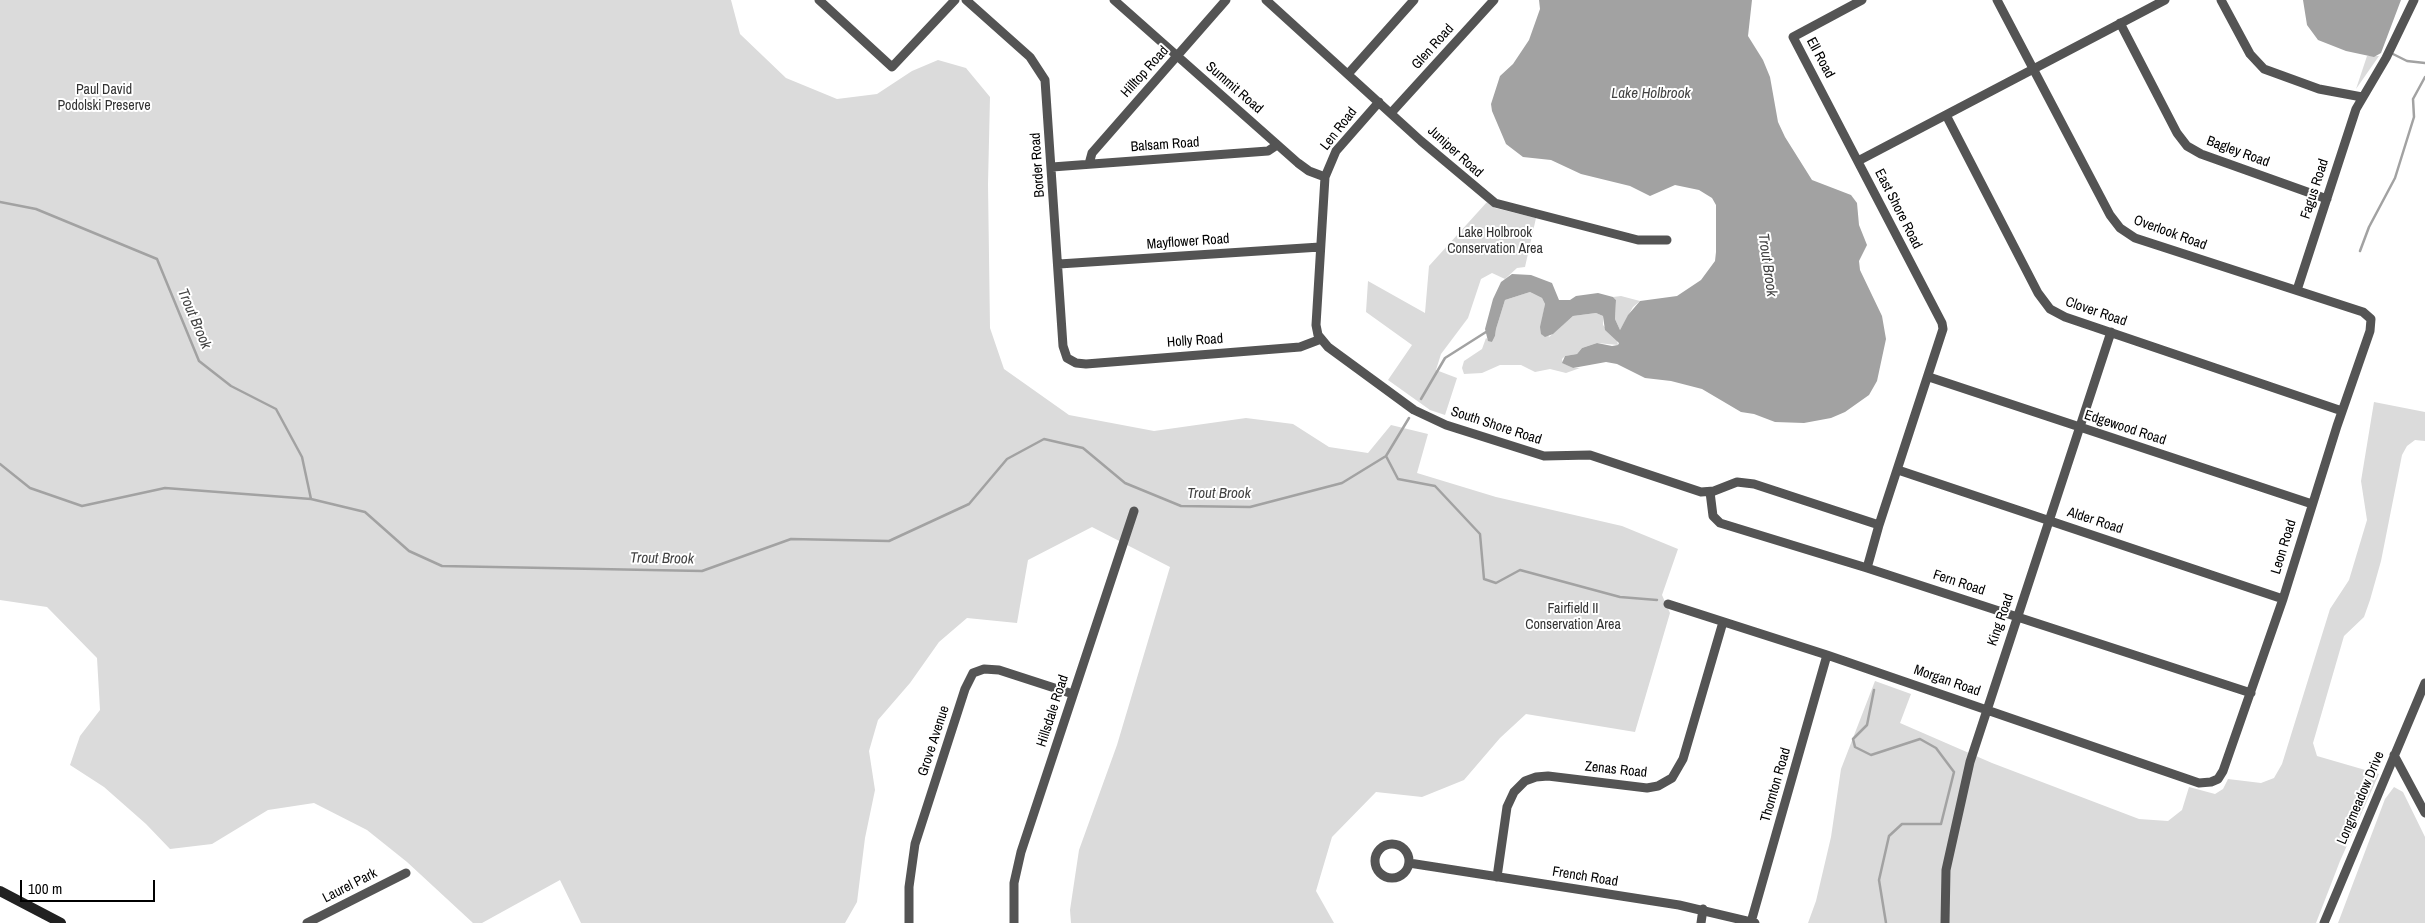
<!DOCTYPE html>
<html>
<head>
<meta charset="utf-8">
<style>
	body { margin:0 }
	#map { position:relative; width:2425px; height:923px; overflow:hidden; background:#fff; font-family:"Archivo Narrow",sans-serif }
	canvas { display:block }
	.scale { position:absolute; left:20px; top:880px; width:135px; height:22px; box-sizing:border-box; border:2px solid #000; border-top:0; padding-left:6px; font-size:15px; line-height:18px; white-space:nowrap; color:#000; -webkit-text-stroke:4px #fff; paint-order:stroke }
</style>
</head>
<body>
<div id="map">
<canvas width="2425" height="923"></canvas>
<div class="scale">100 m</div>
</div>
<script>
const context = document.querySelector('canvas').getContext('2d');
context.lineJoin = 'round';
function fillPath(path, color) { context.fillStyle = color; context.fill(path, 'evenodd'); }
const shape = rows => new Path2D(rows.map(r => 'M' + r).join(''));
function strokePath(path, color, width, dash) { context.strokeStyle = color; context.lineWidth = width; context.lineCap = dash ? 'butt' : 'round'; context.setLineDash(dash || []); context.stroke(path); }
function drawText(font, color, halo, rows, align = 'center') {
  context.font = font + ' "Archivo Narrow",sans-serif'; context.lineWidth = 4; context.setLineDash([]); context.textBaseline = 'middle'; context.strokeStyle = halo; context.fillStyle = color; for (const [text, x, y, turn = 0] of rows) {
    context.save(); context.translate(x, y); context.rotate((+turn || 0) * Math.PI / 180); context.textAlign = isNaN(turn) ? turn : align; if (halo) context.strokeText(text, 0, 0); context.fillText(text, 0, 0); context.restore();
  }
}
const green = shape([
	[0,0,731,0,740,34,786,78,837,99,877,94,912,71,938,60,966,68,990,97,988,184,990,328,1004,369,1069,415,1154,431,1246,418,1293,424,1329,447,1368,453,1391,425,1428,434,1417,473,1496,497,1622,526,1678,549,1662,595,1670,613,1635,732,1526,714,1500,738,1464,780,1422,797,1376,792,1332,837,1316,891,1334,923,1071,923,1070,910,1079,850,1117,745,1170,567,1092,527,1028,560,1017,623,967,618,939,642,910,683,878,720,869,751,875,790,865,838,857,902,845,923,581,923,560,880,482,923,473,923,407,862,367,830,314,803,268,810,212,844,170,849,146,824,104,787,70,765,80,736,100,710,97,658,47,607,0,600],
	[2367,56,2379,56,2356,89],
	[1487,202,1495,208,1536,218,1525,267,1517,268,1505,279,1492,273,1481,279,1468,318,1441,354,1436,370,1457,378,1445,415,1430,410,1388,380,1412,345,1366,312,1368,281,1425,313,1429,266],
	[1530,292,1542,298,1545,304,1542,320,1549,337,1573,316,1596,313,1603,316,1603,325,1617,340,1618,345,1597,343,1582,348,1577,354,1565,356,1562,359,1563,363,1573,368,1580,368,1566,373,1550,369,1535,372,1521,365,1500,365,1482,373,1464,374,1462,368,1464,361,1482,349,1486,338,1492,342,1495,336,1496,329,1505,300],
	[1621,296,1640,301,1633,307,1620,330,1615,319,1616,300,1613,297],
	[2374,402,2425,412,2425,441,2415,440,2407,446,2402,455,2381,561,2370,600,2364,617,2344,636,2313,743,2317,756,2379,774,2340,861,2316,923,1808,923,1816,901,1831,837,1841,769,1875,681,1911,694,1900,723,1992,763,2139,819,2168,821,2182,810,2189,787,2215,794,2223,789,2228,779,2261,783,2274,778,2282,764,2330,609,2349,580,2367,520,2361,481],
	[2394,787,2403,792,2425,837,2425,923,2338,923,2385,799]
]);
const water = shape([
	[1539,0,1752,0,1748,36,1763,60,1770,77,1778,122,1785,137,1812,180,1851,195,1857,203,1859,225,1867,245,1859,261,1860,270,1882,316,1886,339,1877,381,1869,395,1845,412,1831,418,1804,423,1775,422,1754,414,1741,412,1702,389,1671,381,1645,378,1617,364,1606,362,1573,368,1562,363,1565,356,1577,354,1582,348,1597,343,1612,346,1618,345,1619,343,1605,330,1603,316,1596,313,1573,316,1553,334,1545,337,1541,334,1540,327,1545,304,1542,298,1530,292,1505,300,1496,329,1495,336,1492,342,1488,341,1485,329,1493,299,1501,282,1512,274,1531,275,1552,283,1559,300,1570,300,1576,296,1598,293,1613,297,1616,300,1615,319,1620,330,1628,315,1640,301,1677,296,1701,280,1715,261,1716,252,1716,205,1712,198,1699,190,1675,185,1650,196,1630,186,1581,174,1551,160,1523,157,1506,144,1492,111,1491,104,1500,76,1513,64,1529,40,1540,9],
	[2303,0,2401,0,2381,53,2374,57,2346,51,2318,40,2307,25]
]);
const stream = shape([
	[2391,53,2407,61,2425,63],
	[0,202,36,209,157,259,199,361,231,386,276,409,302,457,311,499,365,512,409,551,442,566,702,571,791,539,889,541,969,504,1007,459,1044,439,1083,448,1125,483,1181,506,1250,507,1342,483,1386,456,1409,418],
	[2360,251,2369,227,2395,178,2414,117,2413,99,2425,77],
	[1421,399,1445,358,1486,332],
	[1386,456,1398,479,1435,486,1480,534,1484,579,1496,583,1520,570,1620,597,1657,600],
	[0,464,30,488,82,506,165,488,311,499],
	[1874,690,1867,725,1853,739,1855,747,1871,755,1920,739,1936,748,1954,772,1941,824,1902,824,1889,836,1879,880,1886,923]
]);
const minor = shape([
	[819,0,892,67,955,0],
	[966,0,1030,57,1045,80,1063,346,1067,358,1076,363,1086,364,1300,347,1321,339],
	[1114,0,1298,163,1309,171,1325,177],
	[1266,0,1421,141,1495,203,1638,240,1667,240],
	[1862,0,1793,37,1942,323,1943,329,1879,525,1867,568],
	[2221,0,2250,54,2264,69,2319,89,2362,97],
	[2120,23,2177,133,2187,146,2201,154,2327,199],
	[1348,74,1414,0],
	[1379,102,1336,151,1325,177,1316,325,1318,335,1328,347,1414,410,1446,425,1544,456,1590,455,1701,492,1714,491,1737,482,1754,484,1879,525],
	[1391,113,1494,0],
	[1946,115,2038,293,2050,309,2065,317,2342,411],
	[1858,161,2165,0],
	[1089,164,1092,153,1226,0],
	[1052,167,1268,151,1277,145],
	[1059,264,1320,247],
	[2297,290,2356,109,2386,58,2414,0],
	[1929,377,2312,504],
	[1898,470,2283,599],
	[1710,492,1713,516,1720,523,1867,568,2251,693],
	[1668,604,1827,655,2199,783,2211,782,2218,779,2223,771,2283,599,2337,426,2370,331,2371,319,2363,312,2135,238,2120,228,2110,215,1997,0],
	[2394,755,2425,813],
	'1375 861a17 17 0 1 1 34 0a17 17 0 1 1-34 0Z',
	[1409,863,1679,905,1755,923],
	[1497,877,1507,807,1514,792,1525,781,1536,777,1548,776,1647,788,1658,786,1672,778,1683,759,1723,622],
	[1751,922,1827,655],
	[307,923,406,873],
	[909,923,909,887,915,844,965,689,973,673,984,669,999,670,1073,694],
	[1014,923,1014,883,1021,852,1134,511],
	[1701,923,1703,909],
	[1945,923,1946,870,1970,762,2111,332],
	[2324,923,2425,683]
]);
const secondary = shape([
	[0,891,61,923]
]);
const streetNames = [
	["Glen Road",1433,47,-48],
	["Ell Road",1820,58,62],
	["Hilltop Road",1145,72,-48],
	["Summit Road",1234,88,41],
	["Len Road",1339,129,-52],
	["Balsam Road",1165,145,-4],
	["Juniper Road",1455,152,42],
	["Bagley Road",2238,152,20],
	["Border Road",1038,165,-94],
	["Fagus Road",2315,189,-72],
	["East Shore Road",1898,209,63],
	["Overlook Road",2170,233,20],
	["Mayflower Road",1188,242,-4],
	["Clover Road",2096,312,19],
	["Holly Road",1195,341,-4],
	["South Shore Road",1496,426,18],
	["Edgewood Road",2125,428,18],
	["Alder Road",2095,521,18],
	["Leon Road",2284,547,-73],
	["Fern Road",1959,583,18],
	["King Road",2001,620,-71],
	["Morgan Road",1947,681,19],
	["Hillsdale Road",1053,711,-72],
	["Grove Avenue",934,741,-72],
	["Zenas Road",1616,770,6],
	["Thornton Road",1776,785,-74],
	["Longmeadow Drive",2361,798,-67],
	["French Road",1585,877,9],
	["Laurel Park",350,886,-27]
];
const parkNames = [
	["Paul David",104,90],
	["Podolski Preserve",104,106],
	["Lake Holbrook",1495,233],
	["Conservation Area",1495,249],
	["Fairfield II",1573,609],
	["Conservation Area",1573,625]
];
const waterNames = [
	["Lake Holbrook",1651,94],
	["Trout Brook",1767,265,82],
	["Trout Brook",194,319,67],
	["Trout Brook",1219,494],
	["Trout Brook",662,559,1]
];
fillPath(green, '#dbdbdb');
fillPath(water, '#a2a2a2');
strokePath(stream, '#a2a2a2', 2.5);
strokePath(minor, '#545454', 9);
strokePath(secondary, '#212121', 10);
drawText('14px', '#000', '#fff', streetNames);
drawText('14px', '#323232', '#fff', parkNames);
drawText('italic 15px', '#434343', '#fff', waterNames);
</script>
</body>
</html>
